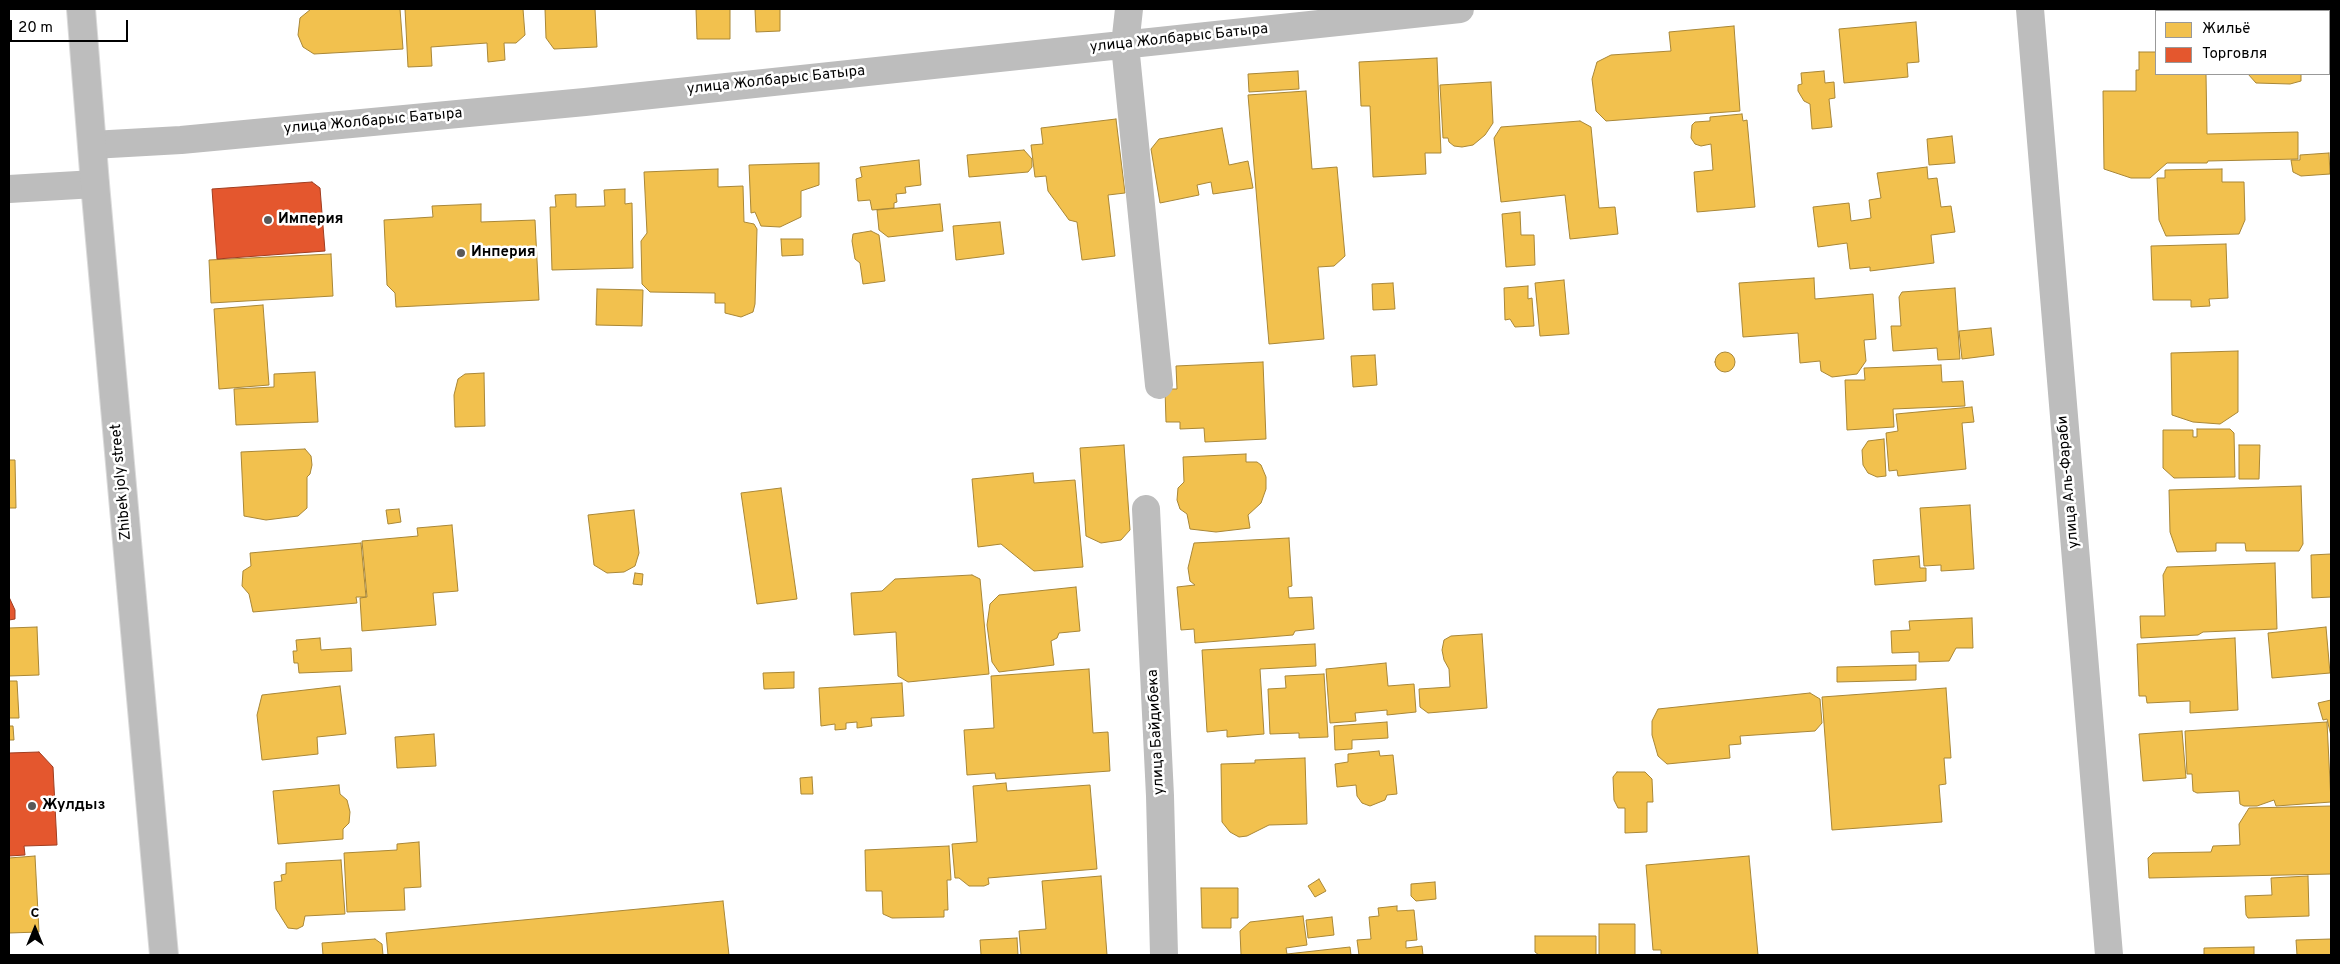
<!DOCTYPE html>
<html>
<head>
<meta charset="utf-8">
<style>
	body { margin:0 }
	#map { position:relative; width:2340px; height:964px; overflow:hidden; background:#fff; font-family:Overpass,sans-serif }
	canvas { display:block }
	.frame { position:absolute; inset:0; border:10px solid #000; pointer-events:none }
	.legend { position:absolute; left:2155px; top:10px; width:175px; height:65px; box-sizing:border-box; background:#fff; border:1px solid #999; margin:0; padding:6px 9px; list-style:none; font-size:15px; color:#000 }
	.legend li { display:flex; align-items:center; gap:10px; height:25px }
	.legend b { width:25px; border:1px solid #999 }
	.north { position:absolute; left:10px; top:904px; width:50px; height:50px; -webkit-text-stroke:4px #fff; paint-order:stroke; rotate:0deg; font-size:14px; font-weight:700; line-height:20px; text-align:center; color:#000 }
	.north::after { content:''; display:block; margin:auto; width:18px; height:22px; background:#000; clip-path:polygon(50% 0,100% 100%,50% 72%,0 100%) }
	.scale { position:absolute; left:10px; top:20px; width:118px; height:22px; box-sizing:border-box; border:2px solid #000; border-top:0; padding-left:6px; font-size:15px; line-height:18px; white-space:nowrap; color:#000; -webkit-text-stroke:4px #fff; paint-order:stroke }
</style>
</head>
<body>
<div id="map">
<canvas width="2340" height="964"></canvas>
<div class="frame"></div>
<ul class="legend">
<li><b style="height:14px;background:#f2c14e"></b>Жильё</li>
<li><b style="height:14px;background:#e4572e"></b>Торговля</li>
</ul>
<div class="north">С</div>
<div class="scale">20 m</div>
</div>
<script>
const context = document.querySelector('canvas').getContext('2d');
context.lineJoin = 'round';
function fillPath(path, color) { context.fillStyle = color; context.fill(path, 'evenodd'); }
const shape = rows => new Path2D(rows.map(r => 'M' + r).join(''));
function strokePath(path, color, width, dash) { context.strokeStyle = color; context.lineWidth = width; context.lineCap = dash ? 'butt' : 'round'; context.setLineDash(dash || []); context.stroke(path); }
function drawText(font, color, halo, rows, align = 'center') {
  context.font = font + ' Overpass,sans-serif'; context.lineWidth = 5; context.setLineDash([]); context.textBaseline = 'middle'; context.strokeStyle = halo; context.fillStyle = color; for (const [text, x, y, turn = 0] of rows) {
    context.save(); context.translate(x, y); context.rotate((+turn || 0) * Math.PI / 180); context.textAlign = isNaN(turn) ? turn : align; if (halo) context.strokeText(text, 0, 0); context.fillText(text, 0, 0); context.restore();
  }
}
const homes = shape([
	[311,9,400,9,403,49,314,54,303,47,298,35,300,18,311,9],
	[405,9,523,9,525,35,516,43,504,43,505,60,488,62,487,43,431,47,432,66,408,67,405,9],
	[545,9,595,9,597,47,554,49,546,38,545,9],
	[696,9,730,9,730,39,697,39,696,9],
	[755,9,780,9,780,31,756,32,755,9],
	[2249,9,2324,9,2324,11,2249,11,2249,9],
	[2326,9,2331,9,2331,74,2329,70,2329,11,2326,11,2326,9],
	[1916,22,1919,62,1907,63,1908,77,1844,83,1839,29,1916,22],
	[1734,26,1740,111,1606,121,1596,111,1592,79,1597,62,1611,55,1671,51,1669,32,1734,26],
	[2139,52,2156,52,2156,74,2206,74,2207,134,2298,132,2298,159,2208,161,2207,163,2167,163,2150,178,2131,178,2104,169,2103,91,2136,91,2136,70,2139,70,2139,52],
	[1437,58,1441,153,1425,153,1426,174,1373,177,1370,106,1361,106,1359,62,1437,58],
	[1298,71,1299,89,1249,92,1248,74,1298,71],
	[1824,71,1825,83,1834,82,1835,98,1829,99,1832,127,1812,129,1810,104,1804,101,1798,91,1798,85,1802,84,1801,73,1824,71],
	[2248,74,2301,74,2301,81,2290,84,2256,83,2248,74],
	[1491,82,1493,123,1485,135,1473,145,1462,147,1454,146,1449,142,1448,138,1443,138,1440,85,1491,82],
	[1306,91,1312,169,1337,167,1345,256,1334,266,1318,267,1324,339,1269,344,1248,95,1306,91],
	[1742,114,1743,121,1747,120,1755,207,1697,212,1694,172,1713,170,1711,144,1701,146,1695,144,1691,138,1692,125,1695,122,1710,121,1710,117,1742,114],
	[1116,119,1125,193,1108,195,1115,256,1082,260,1077,222,1069,220,1048,191,1046,176,1035,177,1031,145,1043,144,1041,128,1116,119],
	[1580,121,1591,127,1599,208,1615,207,1618,234,1570,239,1565,195,1501,202,1494,138,1501,127,1580,121],
	[1222,128,1229,165,1248,161,1253,188,1213,194,1211,182,1197,185,1199,195,1160,203,1151,149,1159,139,1222,128],
	[1952,136,1955,163,1929,165,1927,139,1952,136],
	[1024,150,1032,159,1032,167,1028,172,969,177,967,155,1024,150],
	[2329,153,2330,174,2301,176,2293,172,2291,160,2300,160,2300,155,2329,153],
	[919,160,921,185,905,187,906,193,896,194,897,202,894,203,894,208,872,210,870,200,858,201,856,179,862,177,860,167,919,160],
	[819,163,819,185,801,191,801,217,780,227,761,226,755,212,751,213,749,165,819,163],
	[1927,167,1928,179,1937,178,1941,207,1951,206,1955,232,1931,235,1934,263,1870,271,1870,267,1850,269,1847,243,1818,247,1813,207,1849,203,1851,221,1871,218,1869,200,1881,198,1877,173,1927,167],
	[718,169,718,187,743,186,744,222,754,224,757,229,755,304,753,312,741,317,725,313,725,303,715,303,715,293,650,292,642,284,641,241,647,233,644,172,718,169],
	[2222,169,2222,182,2244,182,2245,220,2239,234,2166,236,2159,220,2157,178,2165,178,2165,170,2222,169],
	[625,189,625,204,632,203,633,268,552,270,550,207,556,207,555,195,576,194,576,207,605,206,604,190,625,189],
	[481,204,481,222,535,220,539,300,396,307,395,293,387,285,384,220,433,217,432,206,481,204],
	[940,204,943,231,888,237,879,230,877,210,940,204],
	[1520,212,1521,235,1534,235,1535,265,1506,267,1502,214,1520,212],
	[1000,222,1004,254,956,260,953,226,1000,222],
	[871,231,879,235,885,281,863,284,860,263,855,259,852,241,853,234,871,231],
	[781,239,803,239,803,255,782,256,781,239],
	[2226,244,2228,298,2209,299,2210,306,2191,307,2191,300,2153,300,2151,246,2226,244],
	[331,254,333,296,211,303,209,260,331,254],
	[1814,278,1815,299,1873,294,1876,339,1864,340,1866,361,1857,374,1832,377,1821,371,1820,361,1800,363,1798,333,1743,337,1739,283,1814,278],
	[1564,280,1569,334,1540,336,1535,283,1564,280],
	[1393,283,1395,309,1373,310,1372,284,1393,283],
	[1528,286,1528,299,1532,298,1534,326,1515,327,1510,319,1505,320,1504,288,1528,286],
	[1955,288,1960,359,1938,360,1937,348,1893,351,1891,326,1901,326,1899,297,1902,292,1955,288],
	[597,289,643,290,642,326,596,325,597,289],
	[263,305,269,385,219,389,214,309,263,305],
	[1991,328,1994,355,1962,359,1959,331,1991,328],
	[2238,351,2238,412,2220,424,2193,422,2172,415,2171,353,2238,351],
	'1715 362a10 10 0 1 1 20 0a10 10 0 1 1-20 0Z',
	[1375,355,1377,385,1353,387,1351,356,1375,355],
	[1263,362,1266,439,1205,442,1204,428,1180,429,1180,422,1166,422,1165,389,1177,389,1176,366,1263,362],
	[1941,365,1942,382,1963,381,1965,406,1893,409,1894,427,1847,430,1845,380,1865,380,1864,368,1941,365],
	[315,372,318,422,236,425,234,389,274,387,274,374,315,372],
	[484,373,485,426,455,427,454,395,458,379,465,374,484,373],
	[1972,407,1974,422,1962,423,1966,469,1898,476,1897,470,1889,471,1886,433,1898,431,1896,414,1972,407],
	[2197,429,2230,429,2234,433,2235,477,2174,478,2163,468,2163,430,2193,430,2193,437,2197,437,2197,429],
	[1884,439,1886,476,1877,477,1868,473,1863,465,1862,450,1868,441,1884,439],
	[1124,445,1130,530,1121,540,1101,543,1086,536,1080,448,1124,445],
	[2239,445,2260,445,2259,479,2239,479,2239,445],
	[305,449,311,456,312,465,310,474,307,477,307,508,298,516,266,520,244,516,241,452,305,449],
	[1246,454,1246,462,1257,462,1261,465,1266,477,1266,489,1261,503,1248,515,1250,528,1216,532,1190,529,1187,514,1180,509,1177,500,1178,488,1184,482,1183,457,1246,454],
	[9,460,15,460,16,508,9,508,9,460],
	[1033,473,1034,483,1075,480,1083,567,1034,571,1001,544,978,547,972,479,1033,473],
	[2301,486,2303,544,2299,551,2246,551,2245,543,2216,543,2216,551,2177,552,2170,532,2169,490,2301,486],
	[781,488,797,599,757,604,741,493,781,488],
	[1970,505,1974,569,1941,571,1941,565,1924,566,1920,508,1970,505],
	[399,509,401,522,388,524,386,510,399,509],
	[634,510,639,553,635,566,624,572,607,573,594,565,588,515,634,510],
	[452,525,458,591,433,593,436,625,362,631,360,598,367,597,362,541,418,536,417,528,452,525],
	[1289,538,1292,586,1288,587,1289,598,1312,597,1314,629,1295,631,1293,635,1195,643,1194,629,1181,630,1177,587,1195,585,1190,581,1188,568,1194,543,1289,538],
	[361,543,366,597,356,597,357,603,253,612,249,594,242,586,243,571,251,566,250,553,361,543],
	[2331,554,2331,597,2312,598,2311,555,2331,554],
	[1919,556,1920,568,1926,568,1926,581,1875,585,1873,560,1919,556],
	[2275,563,2277,629,2203,632,2198,635,2141,638,2140,616,2165,616,2163,575,2167,567,2275,563],
	[635,573,643,574,642,585,633,584,635,573],
	[972,575,980,579,989,674,908,682,898,676,896,632,854,635,851,593,882,591,895,579,972,575],
	[1076,587,1080,631,1059,633,1057,638,1051,641,1054,665,999,672,992,662,987,625,990,604,999,595,1076,587],
	[1972,618,1973,648,1956,648,1949,661,1919,662,1919,652,1892,653,1891,631,1910,630,1909,621,1972,618],
	[37,627,39,675,9,676,9,628,37,627],
	[2326,627,2330,673,2272,678,2268,633,2326,627],
	[1482,634,1487,708,1428,713,1420,707,1419,689,1450,687,1449,669,1444,660,1442,650,1444,640,1451,636,1482,634],
	[320,638,321,650,351,648,352,671,299,673,298,663,294,663,293,651,297,651,296,640,320,638],
	[2235,638,2238,710,2190,713,2190,701,2147,703,2146,696,2139,696,2137,644,2235,638],
	[1315,644,1316,666,1260,669,1264,734,1227,737,1227,730,1207,732,1202,650,1315,644],
	[1386,663,1388,686,1414,684,1416,712,1387,715,1387,710,1355,713,1356,721,1330,723,1326,669,1386,663],
	[1916,665,1916,680,1837,682,1837,667,1916,665],
	[1089,669,1093,733,1108,732,1110,771,996,779,995,773,967,775,964,730,994,728,991,676,1089,669],
	[794,672,794,688,764,689,763,673,794,672],
	[1324,674,1328,737,1299,738,1299,733,1270,734,1268,689,1286,688,1285,676,1324,674],
	[9,681,17,681,19,718,9,718,9,681],
	[902,683,904,716,871,718,872,726,857,728,857,722,846,723,846,729,835,730,835,724,821,726,819,688,902,683],
	[340,686,346,734,317,737,318,754,262,760,257,715,262,695,340,686],
	[1946,688,1951,758,1944,758,1946,784,1939,785,1942,822,1832,830,1822,697,1946,688],
	[1810,693,1820,699,1822,723,1815,731,1740,736,1741,744,1729,745,1730,758,1667,764,1658,756,1652,735,1652,721,1658,709,1810,693],
	[2331,700,2331,736,2327,719,2323,720,2318,703,2331,700],
	[1387,722,1388,738,1352,740,1352,749,1335,750,1334,726,1387,722],
	[2327,722,2331,802,2276,806,2274,800,2257,806,2244,806,2240,804,2239,791,2197,793,2193,791,2192,774,2187,774,2185,731,2327,722],
	[9,726,13,726,14,740,9,740,9,726],
	[2182,731,2186,778,2143,781,2139,734,2182,731],
	[434,734,436,766,397,768,395,737,434,734],
	[1379,751,1380,756,1393,755,1397,794,1387,795,1385,800,1370,806,1362,803,1357,796,1356,785,1337,787,1335,764,1348,762,1348,754,1379,751],
	[1305,758,1307,824,1269,825,1247,836,1239,837,1230,832,1222,822,1221,764,1255,763,1255,760,1305,758],
	[1617,772,1645,772,1652,779,1653,802,1647,802,1647,832,1625,833,1625,808,1618,808,1614,800,1613,777,1617,772],
	[812,777,813,794,801,794,800,778,812,777],
	[1006,783,1007,791,1090,785,1097,869,988,878,989,884,984,886,969,886,959,878,955,878,952,844,977,842,973,786,1006,783],
	[339,785,340,794,347,800,350,812,349,823,343,829,343,839,278,844,273,791,339,785],
	[2331,806,2331,874,2149,878,2148,858,2153,853,2211,852,2213,846,2240,845,2239,824,2249,808,2331,806],
	[419,842,421,887,404,888,405,910,347,912,344,853,397,850,397,844,419,842],
	[949,846,951,880,947,880,948,910,944,910,944,917,892,918,883,914,882,891,866,891,865,850,949,846],
	[35,856,39,932,9,933,9,858,35,856],
	[1749,856,1758,955,1661,955,1661,950,1653,950,1646,865,1749,856],
	[341,860,345,914,305,916,303,926,297,929,288,928,276,909,274,882,282,881,281,875,286,874,286,863,341,860],
	[1101,876,1107,955,1021,955,1019,931,1046,929,1042,881,1101,876],
	[2308,876,2309,916,2248,918,2246,915,2245,896,2272,895,2271,878,2308,876],
	[1319,879,1326,891,1315,897,1308,886,1319,879],
	[1435,882,1436,899,1416,901,1411,896,1411,884,1435,882],
	[1201,888,1238,888,1238,918,1231,918,1231,928,1202,928,1201,888],
	[723,901,729,955,388,955,386,933,723,901],
	[1397,906,1397,911,1414,910,1417,940,1406,941,1406,948,1422,946,1423,955,1359,955,1357,940,1371,939,1369,917,1379,916,1378,908,1397,906],
	[1303,916,1307,945,1286,948,1287,954,1350,947,1351,955,1241,955,1240,931,1250,922,1303,916],
	[1332,917,1334,935,1308,938,1306,920,1332,917],
	[1599,924,1635,924,1635,955,1599,955,1599,924],
	[1535,936,1596,936,1596,955,1539,955,1535,952,1535,936],
	[1017,938,1018,955,981,955,980,940,1017,938],
	[375,939,382,944,383,955,323,955,322,943,375,939],
	[2331,939,2331,955,2297,955,2296,940,2331,939],
	[2254,947,2254,955,2204,955,2204,948,2254,947]
]);
const shops = shape([
	[312,182,320,188,325,251,217,259,212,189,312,182],
	[9,597,15,610,15,619,9,620,9,597],
	[39,752,53,767,57,845,24,846,25,855,9,856,9,753,39,752]
]);
const street = shape([
	[1129,9,1125,45,1159,385],
	[2030,9,2109,955],
	[92,145,181,140,585,102,1460,9],
	[9,189,95,184],
	[1146,509,1160,796,1164,955]
]);
const highway = shape([
	[81,9,95,184,164,955]
]);
const markers = [
	[268,220,5,"#595959"],
	[461,253,5,"#595959"],
	[32,806,5,"#595959"]
];
const streetNames = [
	["улица Жолбарыс Батыра",1179,39,-6],
	["улица Жолбарыс Батыра",776,81,-6],
	["улица Жолбарыс Батыра",373,122,-5],
	["Zhibek joly street",122,482,-95],
	["улица Аль-Фараби",2069,482,-95],
	["улица Байдибека",1157,732,-93]
];
const poiNames = [
	["Империя",278,220],
	["Инперия",471,253],
	["Жулдыз",42,806]
];
fillPath(homes, '#f2c14e');
strokePath(homes, '#a98737', 1);
fillPath(shops, '#e4572e');
strokePath(shops, '#a03d20', 1);
strokePath(highway, '#dbdbdb', 30);
strokePath(street, '#bdbdbd', 28);
strokePath(highway, '#bdbdbd', 28);
for (const [x, y, r, color] of markers) { const dot = new Path2D(); dot.arc(x, y, r, 0, 2 * Math.PI); context.fillStyle = color; context.fill(dot); strokePath(dot, '#fff', 2); }
drawText('15px', '#000', '#fff', streetNames);
drawText('bold 15px', '#000', '#fff', poiNames, 'left');
</script>
</body>
</html>
